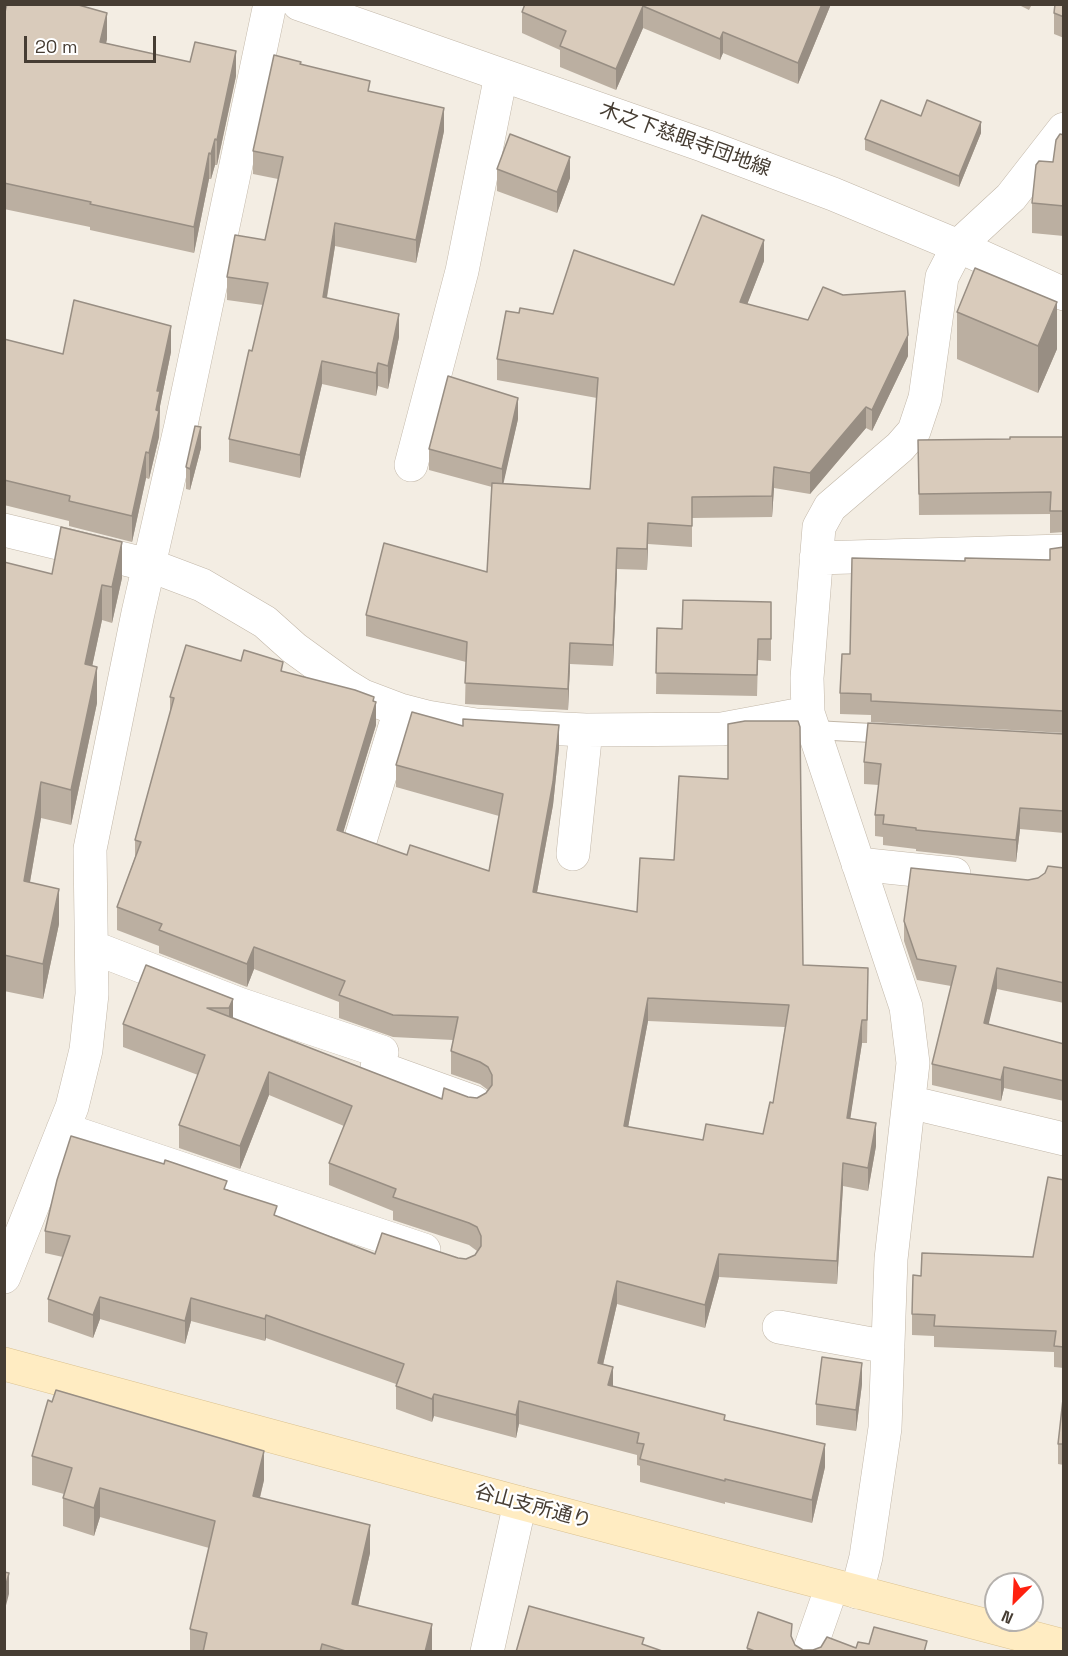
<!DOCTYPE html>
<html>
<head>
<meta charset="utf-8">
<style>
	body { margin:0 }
	#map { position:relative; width:1068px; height:1656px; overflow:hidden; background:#f3ede3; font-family:"Space Grotesk",sans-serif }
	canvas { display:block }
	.frame { position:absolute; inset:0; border:6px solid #463d33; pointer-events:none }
	.north { position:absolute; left:984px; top:1572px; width:60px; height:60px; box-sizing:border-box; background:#fff; border:2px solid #b5b1ad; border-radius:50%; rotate:204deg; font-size:16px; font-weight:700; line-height:24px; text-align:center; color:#463d33 }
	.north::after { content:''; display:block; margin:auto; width:21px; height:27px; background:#ff210f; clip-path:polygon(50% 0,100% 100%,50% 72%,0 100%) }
	.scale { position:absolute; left:24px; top:36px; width:132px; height:27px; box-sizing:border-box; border:3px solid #463d33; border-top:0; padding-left:8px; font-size:18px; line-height:21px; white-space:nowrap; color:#463d33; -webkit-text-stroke:4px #fff; paint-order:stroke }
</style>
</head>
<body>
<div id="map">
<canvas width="1068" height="1656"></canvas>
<div class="frame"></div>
<div class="north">N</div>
<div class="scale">20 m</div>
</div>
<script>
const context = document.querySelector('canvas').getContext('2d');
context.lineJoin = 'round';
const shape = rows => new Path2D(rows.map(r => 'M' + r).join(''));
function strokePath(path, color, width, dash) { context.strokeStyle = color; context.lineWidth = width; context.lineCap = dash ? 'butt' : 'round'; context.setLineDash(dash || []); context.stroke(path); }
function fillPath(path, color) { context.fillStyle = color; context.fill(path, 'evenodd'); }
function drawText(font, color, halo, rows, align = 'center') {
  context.font = font + ' "Space Grotesk","Noto Sans JP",sans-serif'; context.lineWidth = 4.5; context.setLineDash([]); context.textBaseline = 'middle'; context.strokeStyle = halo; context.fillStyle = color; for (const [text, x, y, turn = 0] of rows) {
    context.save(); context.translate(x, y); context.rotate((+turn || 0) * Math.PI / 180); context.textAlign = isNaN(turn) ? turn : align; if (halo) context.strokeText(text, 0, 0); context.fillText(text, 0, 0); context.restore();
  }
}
const lane = shape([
	[814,730,891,734]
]);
const street = shape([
	[299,4,705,146,833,194,958,246,1064,294],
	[411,465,462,271,501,75],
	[4,530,149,565,202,585,265,622,294,648,345,685,363,696,400,710,427,717,476,725,586,730,722,729,808,713],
	[816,558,1064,551],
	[360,841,400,710],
	[573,854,586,730],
	[858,864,954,874],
	[92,947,239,1004,382,1052,377,1067,474,1102],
	[909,1102,1064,1139],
	[63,1129,424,1250],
	[4,1277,72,1107,86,1050,92,994,90,849,138,613,181,425,270,4],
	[779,1327,888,1347],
	[857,1592,866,1557,885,1428,891,1259,913,1063,906,1007,808,713,807,678,819,527,830,507,900,447,914,431,925,398,942,277,958,246,1011,197,1064,129],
	[487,1652,520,1503],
	[809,1652,832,1586]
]);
const secondary = shape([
	[4,1364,520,1503,1064,1646]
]);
const wall = shape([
	[525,4,831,4,798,84,723,53,720,60,643,28,616,90,560,67,560,50,522,33,522,12],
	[1017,4,1032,4,1029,10],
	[1064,4,1064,38,1054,34,1054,13],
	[4,16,107,39,106,43,236,76,217,165,215,165,211,179,209,179,194,253,90,230,90,227,4,209],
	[301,64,370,92,444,131,416,263,335,246,327,298,399,337,388,389,378,386,376,396,322,384,300,478,229,462,229,439,252,351,263,305,227,300,227,277,265,240,278,179,253,174,253,151],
	[921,116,981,133,959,187,865,150,865,139],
	[1064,135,1064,236,1032,233,1032,203,1053,162],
	[497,169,570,178,557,213,497,191],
	[764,261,747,304,908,356,872,431,866,428,810,494,774,488,772,517,692,518,692,547,648,544,647,570,617,569,613,666,570,664,568,710,465,704,466,662,366,636,366,615,487,572,492,487,429,470,429,449,518,419,503,483,590,489,597,398,497,380,497,359,519,313,553,314],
	[957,312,1057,349,1038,393,957,359],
	[4,339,63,354,171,352,160,406,159,437,149,479,146,478,132,542,69,526,69,521,4,505],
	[1064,437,1064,532,1050,533,1050,514,919,515,918,440,1010,439],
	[201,448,190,490,186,489,186,467],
	[1064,547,1064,733,871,722,871,715,840,714,840,693,850,654,965,561,1050,560],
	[4,562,52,574,122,578,112,623,102,620,92,666,97,703,71,825,41,818,30,882,59,924,43,999,4,991],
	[771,602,771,661,758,660,757,696,656,694,657,628,682,629],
	[241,661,283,672,374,702,376,725,343,832,407,855,489,871,499,816,396,787,396,765,463,726,559,748,553,805,537,892,803,965,868,991,867,1043,862,1043,850,1118,876,1146,868,1191,843,1186,837,1284,719,1277,705,1328,617,1304,603,1365,613,1386,725,1420,825,1467,812,1523,725,1502,725,1504,640,1482,640,1466,637,1465,637,1455,519,1424,516,1438,434,1416,432,1422,396,1409,396,1384,266,1338,265,1341,191,1321,185,1344,100,1319,93,1338,48,1322,48,1299,63,1257,45,1253,45,1231,227,1189,277,1216,375,1254,466,1259,475,1255,477,1251,469,1245,393,1220,393,1211,329,1185,329,1163,344,1126,269,1095,240,1169,179,1148,179,1125,198,1075,123,1047,123,1024,233,999,233,1018,442,1099,468,1097,477,1098,486,1093,488,1090,480,1084,451,1074,451,1051,453,1040,393,1037,339,1018,339,1002,254,969,247,987,159,953,159,946,117,930,117,907,135,857,135,840,170,713,170,697],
	[648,1021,785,1027,773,1103,763,1134,703,1140,628,1127],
	[1063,734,1064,833,1020,829,1016,862,916,851,916,849,883,845,883,837,875,836,875,815,879,785,864,784,864,762],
	[1064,868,1064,1003,997,989,988,1024,1064,1044,1064,1101,1004,1088,1001,1101,932,1085,932,1064,951,986,917,980,904,941,904,921,1028,880,1038,878],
	[1064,1180,1064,1368,1054,1367,1054,1352,934,1347,934,1336,912,1335,912,1314,921,1276,1033,1257],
	[862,1384,856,1431,816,1425,816,1404],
	[1064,1390,1064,1465,1058,1464,1058,1444],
	[32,1456,264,1480,260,1498,370,1553,358,1605,432,1652,190,1652,190,1629,209,1548,100,1517,94,1536,63,1526,63,1498,64,1494,32,1485],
	[792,1638,795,1645,803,1650,856,1648,869,1644,927,1652,747,1652,747,1648]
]);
const shadedWall = shape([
	[822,4,831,4,798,84,798,63],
	[643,6,643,28,616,90,616,69],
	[107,13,107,39,100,68,100,42],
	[723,32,723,53,720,60,720,39],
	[236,51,236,76,217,165,217,140],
	[444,108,444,131,416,263,416,240],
	[981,122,981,133,959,187,959,176],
	[215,139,215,165,211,179,211,154],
	[209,153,209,179,194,253,194,227],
	[570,157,570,178,557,213,557,192],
	[335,223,335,246,323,320,323,297],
	[764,240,764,261,740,323,740,302],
	[1057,302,1057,349,1038,393,1038,346],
	[399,314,399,337,388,389,388,366],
	[171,326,171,352,160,406,159,437,149,479,149,453,156,410,157,391],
	[908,335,908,356,872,431,872,410],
	[322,361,322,384,300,478,300,455],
	[378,363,378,386,376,396,376,373],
	[518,398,518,419,502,490,502,469],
	[866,407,866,428,810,494,810,473],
	[201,427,201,448,190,490,190,469],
	[146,452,146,478,132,542,132,516],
	[774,467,774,488,772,517,772,496],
	[648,523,648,544,647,570,647,549],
	[122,542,122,578,112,623,112,587],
	[617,548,617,569,613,666,613,645],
	[102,585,102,620,85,700,85,664],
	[570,643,570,664,568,710,568,689],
	[97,667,97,703,71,825,71,790],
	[374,697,374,709,376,702,376,725,337,853,337,830],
	[559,725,559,748,553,805,533,914,533,892],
	[41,782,41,818,24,916,24,881],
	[1020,808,1020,829,1016,862,1016,840],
	[59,889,59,924,43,999,43,964],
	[254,947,254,969,247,987,247,964],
	[997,968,997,989,984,1044,984,1023],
	[648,998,648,1021,624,1149,624,1126],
	[233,999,233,1022,229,1031,229,1008],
	[862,1020,862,1043,847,1140,847,1118],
	[1004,1067,1004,1088,1001,1101,1001,1080],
	[269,1072,269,1095,240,1169,240,1146],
	[876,1123,876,1146,868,1191,868,1168],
	[843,1163,843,1186,837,1284,837,1261],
	[719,1254,719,1277,705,1328,705,1305],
	[617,1281,617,1304,598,1386,598,1363],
	[100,1297,100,1319,93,1338,93,1315],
	[191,1298,191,1321,185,1344,185,1321],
	[266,1315,266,1338,265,1341,265,1319],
	[862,1363,862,1384,856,1431,856,1410],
	[613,1367,613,1390,608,1385],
	[434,1394,434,1416,432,1422,432,1399],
	[519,1401,519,1424,516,1438,516,1415],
	[825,1444,825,1467,812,1523,812,1500],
	[264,1451,264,1480,253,1525,253,1496],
	[100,1488,100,1517,94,1536,94,1508],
	[370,1525,370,1553,352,1633,352,1604],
	[9,1573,9,1594,4,1613,4,1592],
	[432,1624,432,1652,425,1652]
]);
const building = shape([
	[7,4,75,4,107,13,100,42,190,62,195,42,236,51,217,140,215,139,211,154,209,153,194,227,90,204,91,202,4,183,4,16,7,4],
	[525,4,822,4,798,63,723,32,720,39,643,6,616,69,560,46,566,31,522,12,525,4],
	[1055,4,1064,4,1064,17,1054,13,1055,4],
	[274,55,301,62,300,64,370,81,368,91,444,108,416,240,335,223,323,297,399,314,388,366,378,363,376,373,322,361,300,455,229,439,249,350,252,351,268,283,227,277,235,235,265,240,283,157,253,151,274,55],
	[881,100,921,116,927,100,981,122,959,176,865,139,881,100],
	[510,134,570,157,557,192,497,169,510,134],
	[1060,134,1064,135,1064,206,1032,203,1036,165,1039,161,1053,162,1056,140,1060,134],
	[702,215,764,240,740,302,808,320,823,287,843,295,905,291,908,335,872,410,866,407,810,473,774,467,772,496,692,497,692,526,648,523,647,549,617,548,613,645,570,643,568,689,465,683,467,642,366,615,384,543,487,572,492,483,590,489,598,378,497,359,506,311,519,313,520,308,553,314,574,250,674,285,702,215],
	[975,268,1057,302,1038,346,957,312,975,268],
	[74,300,171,326,157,391,160,391,156,410,159,411,149,453,146,452,132,516,69,501,70,496,4,480,4,339,63,354,74,300],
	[448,376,518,398,502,469,429,449,448,376],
	[195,426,201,427,190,469,186,467,195,426],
	[1010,437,1064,437,1064,511,1050,511,1051,492,919,494,918,440,1010,439,1010,437],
	[61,527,122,542,112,587,102,585,85,664,97,667,71,790,41,782,24,881,59,889,43,964,4,955,4,562,52,574,61,527],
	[1064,547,1064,711,871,701,871,694,840,693,842,654,850,654,852,558,965,561,965,558,1050,560,1050,549,1064,547],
	[683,600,771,602,771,639,758,639,757,675,656,673,657,628,682,629,683,600],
	[186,645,241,661,244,650,283,662,281,671,355,690,374,697,373,701,376,702,337,830,407,855,410,845,489,871,503,794,396,765,412,712,463,726,463,719,559,725,553,782,533,892,637,912,640,858,674,860,679,776,728,779,728,724,745,721,798,721,800,727,803,965,868,968,867,1020,862,1020,847,1118,876,1123,868,1168,843,1163,837,1261,719,1254,705,1305,617,1281,598,1363,613,1367,608,1385,725,1415,724,1420,825,1444,812,1500,725,1479,725,1481,640,1459,644,1444,637,1443,639,1433,519,1401,516,1415,434,1394,432,1399,396,1386,404,1364,266,1315,265,1319,191,1298,185,1321,100,1297,93,1315,48,1299,70,1236,45,1231,57,1180,71,1136,164,1164,165,1160,227,1181,224,1189,277,1206,274,1215,375,1254,382,1233,458,1258,466,1259,475,1255,481,1246,481,1236,477,1227,469,1223,393,1197,396,1189,329,1163,352,1106,269,1072,240,1146,179,1125,205,1055,123,1024,146,965,233,999,229,1008,207,1008,442,1099,444,1088,468,1097,477,1098,486,1093,492,1085,492,1075,488,1067,480,1062,451,1051,458,1017,393,1015,339,995,345,981,254,947,247,964,159,930,162,924,117,907,141,842,135,840,174,698,170,697,186,645],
	[648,998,789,1005,773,1103,770,1102,763,1134,706,1124,703,1140,624,1126,648,998],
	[868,723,1064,734,1064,811,1020,808,1016,840,916,830,916,828,883,824,884,815,875,815,881,764,864,762,868,723],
	[1048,866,1064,868,1064,983,997,968,984,1023,1064,1044,1064,1081,1004,1067,1001,1080,932,1064,956,966,917,959,904,921,911,868,1028,880,1038,878,1045,873,1048,866],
	[1048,1177,1064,1180,1064,1347,1054,1346,1056,1331,934,1326,935,1315,912,1314,913,1275,921,1276,922,1253,1033,1257,1048,1177],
	[822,1357,862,1363,856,1410,816,1404,822,1357],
	[56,1390,264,1451,253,1496,370,1525,352,1604,432,1624,425,1652,349,1652,322,1644,320,1652,203,1652,207,1633,190,1629,215,1521,100,1488,94,1508,63,1498,72,1468,32,1456,48,1400,52,1402,56,1390],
	[1064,1390,1064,1444,1058,1444,1064,1390],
	[4,1572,9,1573,4,1592,4,1572],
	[529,1606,644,1638,642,1644,665,1652,516,1652,529,1606],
	[758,1612,792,1624,791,1636,795,1645,803,1650,813,1650,821,1647,827,1637,856,1648,858,1642,869,1644,874,1627,927,1641,924,1652,757,1652,747,1648,758,1612]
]);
const streetNames = [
	["木之下慈眼寺団地線",685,140,20],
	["谷山支所通り",533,1507,15]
];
strokePath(lane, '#c2b7a8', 20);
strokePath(street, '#c2b7a8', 34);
strokePath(secondary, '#dbc290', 34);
strokePath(lane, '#fff', 18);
strokePath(street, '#fff', 33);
strokePath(secondary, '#ffecc2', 33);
fillPath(wall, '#bbafa1');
fillPath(shadedWall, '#988e83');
fillPath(building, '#d9cbbb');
strokePath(building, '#988e83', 1.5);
drawText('20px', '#463d33', '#fff', streetNames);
</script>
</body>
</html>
